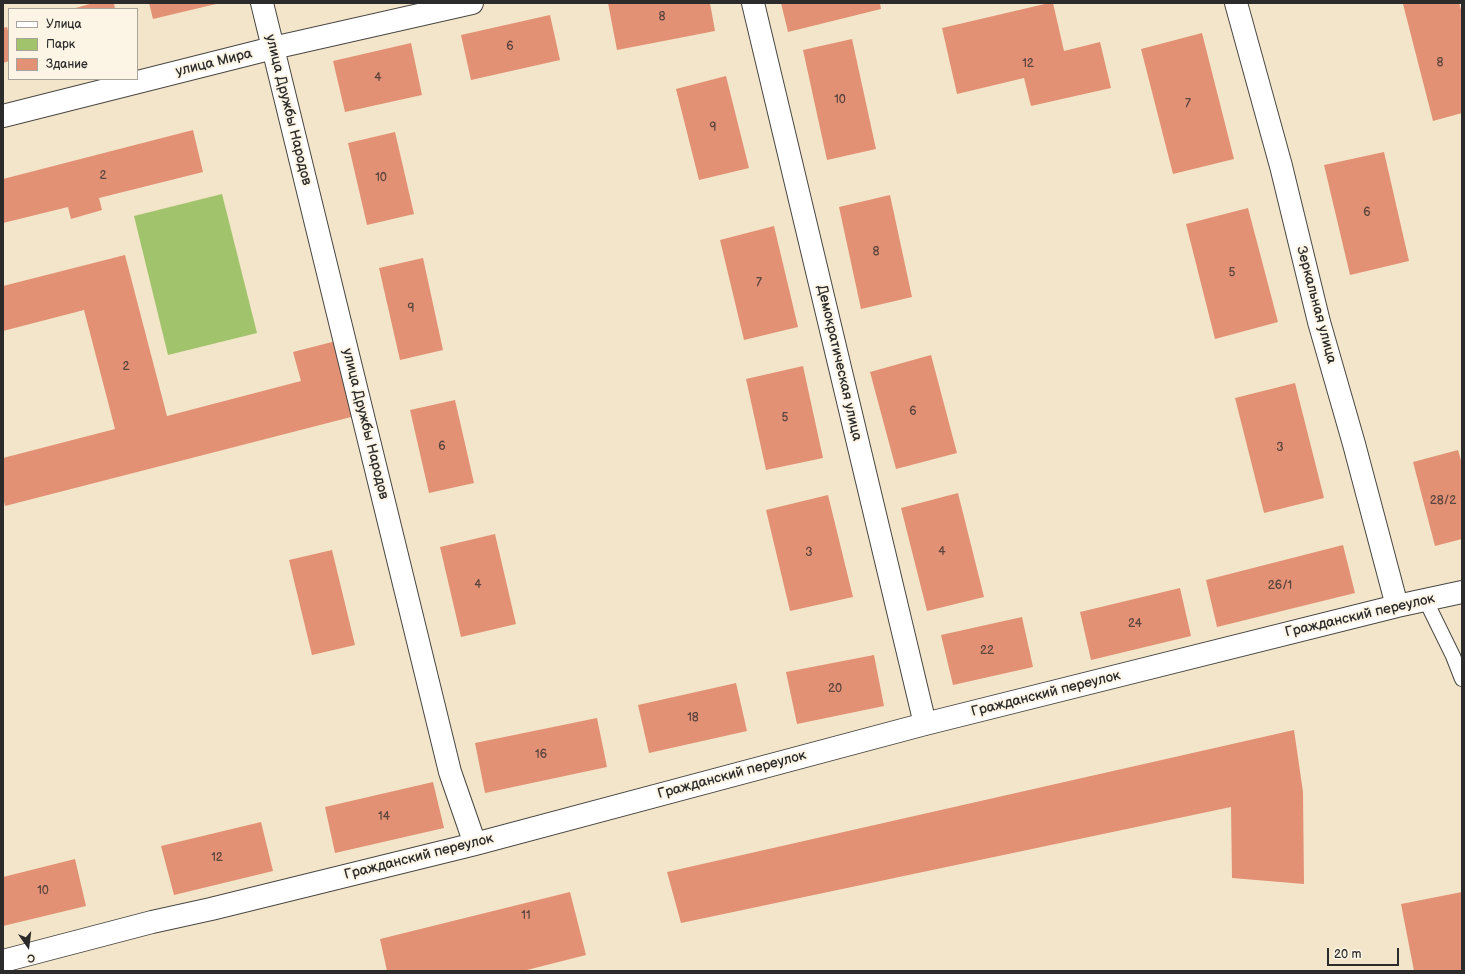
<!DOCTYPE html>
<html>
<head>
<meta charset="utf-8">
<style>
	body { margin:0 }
	#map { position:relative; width:1465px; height:974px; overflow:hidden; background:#f3e5c9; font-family:"Balsamiq Sans",sans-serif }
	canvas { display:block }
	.frame { position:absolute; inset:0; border:4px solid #2b2b2b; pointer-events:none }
	.legend { position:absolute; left:8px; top:8px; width:130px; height:72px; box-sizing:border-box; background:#fcf5e5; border:1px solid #a8a49b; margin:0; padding:5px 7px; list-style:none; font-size:12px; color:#2b2b2b }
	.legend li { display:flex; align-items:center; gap:8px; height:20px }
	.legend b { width:20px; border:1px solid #a8a49b }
	.north { position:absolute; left:8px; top:926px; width:40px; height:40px; -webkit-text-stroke:3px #fcf5e5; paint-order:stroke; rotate:166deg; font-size:11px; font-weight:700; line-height:16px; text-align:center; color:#2b2b2b }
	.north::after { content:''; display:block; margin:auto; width:14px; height:18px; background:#2b2b2b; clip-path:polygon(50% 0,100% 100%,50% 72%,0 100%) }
	.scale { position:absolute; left:1327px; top:948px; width:72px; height:18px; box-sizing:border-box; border:2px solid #2b2b2b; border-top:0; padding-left:5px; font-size:12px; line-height:14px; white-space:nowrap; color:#2b2b2b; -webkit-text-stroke:3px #fcf5e5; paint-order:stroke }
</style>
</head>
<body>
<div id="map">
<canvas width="1465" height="974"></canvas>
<div class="frame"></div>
<ul class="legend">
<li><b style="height:5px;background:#fff"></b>Улица</li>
<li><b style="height:11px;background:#a0c36c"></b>Парк</li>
<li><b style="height:11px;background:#e39175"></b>Здание</li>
</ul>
<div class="north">С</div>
<div class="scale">20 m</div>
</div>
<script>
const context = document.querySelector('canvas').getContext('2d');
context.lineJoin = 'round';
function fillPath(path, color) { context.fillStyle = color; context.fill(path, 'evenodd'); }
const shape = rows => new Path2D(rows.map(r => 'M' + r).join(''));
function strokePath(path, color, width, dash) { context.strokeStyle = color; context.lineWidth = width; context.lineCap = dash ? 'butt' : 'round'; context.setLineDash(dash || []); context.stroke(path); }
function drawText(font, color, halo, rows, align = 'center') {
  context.font = font + ' "Balsamiq Sans",sans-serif'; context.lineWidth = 4; context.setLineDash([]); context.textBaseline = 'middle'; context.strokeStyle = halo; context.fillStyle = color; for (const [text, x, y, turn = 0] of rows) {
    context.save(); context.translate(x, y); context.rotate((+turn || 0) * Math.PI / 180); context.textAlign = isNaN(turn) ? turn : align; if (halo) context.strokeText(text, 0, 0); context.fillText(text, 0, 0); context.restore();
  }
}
const green = shape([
	[222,194,257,333,168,355,134,216]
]);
const building = shape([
	[93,3,114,3,115,9,72,9],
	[149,3,216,3,216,4,153,19],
	[608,3,710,3,715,31,617,50],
	[781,3,880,3,881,9,788,32],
	[1049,3,1053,3,1064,51,1100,42,1111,88,1031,106,1024,78,957,94,942,28],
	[1408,3,1459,3,1462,13,1462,113,1433,121,1403,4],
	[550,15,560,60,471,80,461,35],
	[7,27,9,35,9,61,3,63,3,28],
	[1202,33,1234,159,1173,174,1141,49],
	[852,39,876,149,827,160,803,50],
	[411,43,422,95,345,112,333,61],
	[726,76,749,168,699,180,676,89],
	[193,130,203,172,99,198,102,210,71,219,68,207,3,223,3,179],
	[395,132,414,214,367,225,348,143],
	[1384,152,1409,261,1350,275,1324,165],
	[890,195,912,297,861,309,839,207],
	[1248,208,1278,322,1215,339,1186,224],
	[774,226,798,327,744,340,720,240],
	[125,255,167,416,301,381,293,352,336,341,355,416,5,506,3,497,3,458,115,429,84,310,3,331,3,286],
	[423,258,443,350,400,360,379,268],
	[931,355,957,453,896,469,870,372],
	[803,366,823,458,766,470,746,379],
	[1295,383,1324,498,1264,513,1235,398],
	[455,400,474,483,429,493,410,410],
	[1458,450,1462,464,1462,539,1435,546,1413,462],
	[958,493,984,597,927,611,901,508],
	[828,495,853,597,790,611,766,510],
	[495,534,516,624,461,637,440,547],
	[1343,545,1355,593,1217,627,1206,580],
	[332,550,355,645,312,655,289,560],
	[1180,588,1191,636,1091,660,1080,612],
	[1022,617,1033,667,953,685,941,635],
	[874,655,884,706,797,724,786,672],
	[736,683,747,731,649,753,638,705],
	[597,718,607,767,485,793,475,743],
	[1294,730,1303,792,1304,884,1232,878,1231,807,681,923,667,872],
	[433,782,444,828,335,853,325,807],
	[261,822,273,871,174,895,161,846],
	[75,859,86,906,3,926,3,877],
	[570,892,586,955,523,971,387,971,380,939],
	[1462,892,1462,971,1414,971,1401,904]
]);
const lane = shape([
	[1426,601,1453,656,1462,679]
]);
const street = shape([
	[262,3,450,772,475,844],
	[753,3,925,724],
	[1236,3,1281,166,1319,322,1354,444,1397,606],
	[3,116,273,48,472,3],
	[3,961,152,922,211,909,475,844,925,724,1397,606,1462,592]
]);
const numberNames = [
	["8",662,17],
	["6",510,47],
	["8",1440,63],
	["12",1028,64],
	["4",378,78],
	["10",840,100],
	["7",1188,104],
	["9",713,128],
	["2",103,176],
	["10",381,178],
	["6",1367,213],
	["8",876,252],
	["5",1232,273],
	["7",759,283],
	["9",411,309],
	["2",126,367],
	["6",913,412],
	["5",785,418],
	["6",442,447],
	["3",1280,448],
	["28/2",1443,501],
	["4",942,552],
	["3",809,553],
	["4",478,585],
	["26/1",1280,586],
	["24",1135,624],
	["22",987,651],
	["20",835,689],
	["18",693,718],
	["16",541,755],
	["14",384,817],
	["12",217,858],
	["10",43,891],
	["11",526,916]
];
const streetNames = [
	["улица Мира",214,63,-14],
	["улица Дружбы Народов",288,110,76],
	["Зеркальная улица",1316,305,75],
	["Демократическая улица",839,363,77],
	["улица Дружбы Народов",365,424,76],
	["Гражданский переулок",1360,616,-13],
	["Гражданский переулок",1046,694,-14],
	["Гражданский переулок",732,775,-15],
	["Гражданский переулок",419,857,-14]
];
fillPath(green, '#a0c36c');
fillPath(building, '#e39175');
strokePath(lane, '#494743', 16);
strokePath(street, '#494743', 24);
strokePath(lane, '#fff', 14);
strokePath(street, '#fff', 22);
drawText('12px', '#59443e', null, numberNames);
drawText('14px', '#2b2b2b', '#fcf5e5', streetNames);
</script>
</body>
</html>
